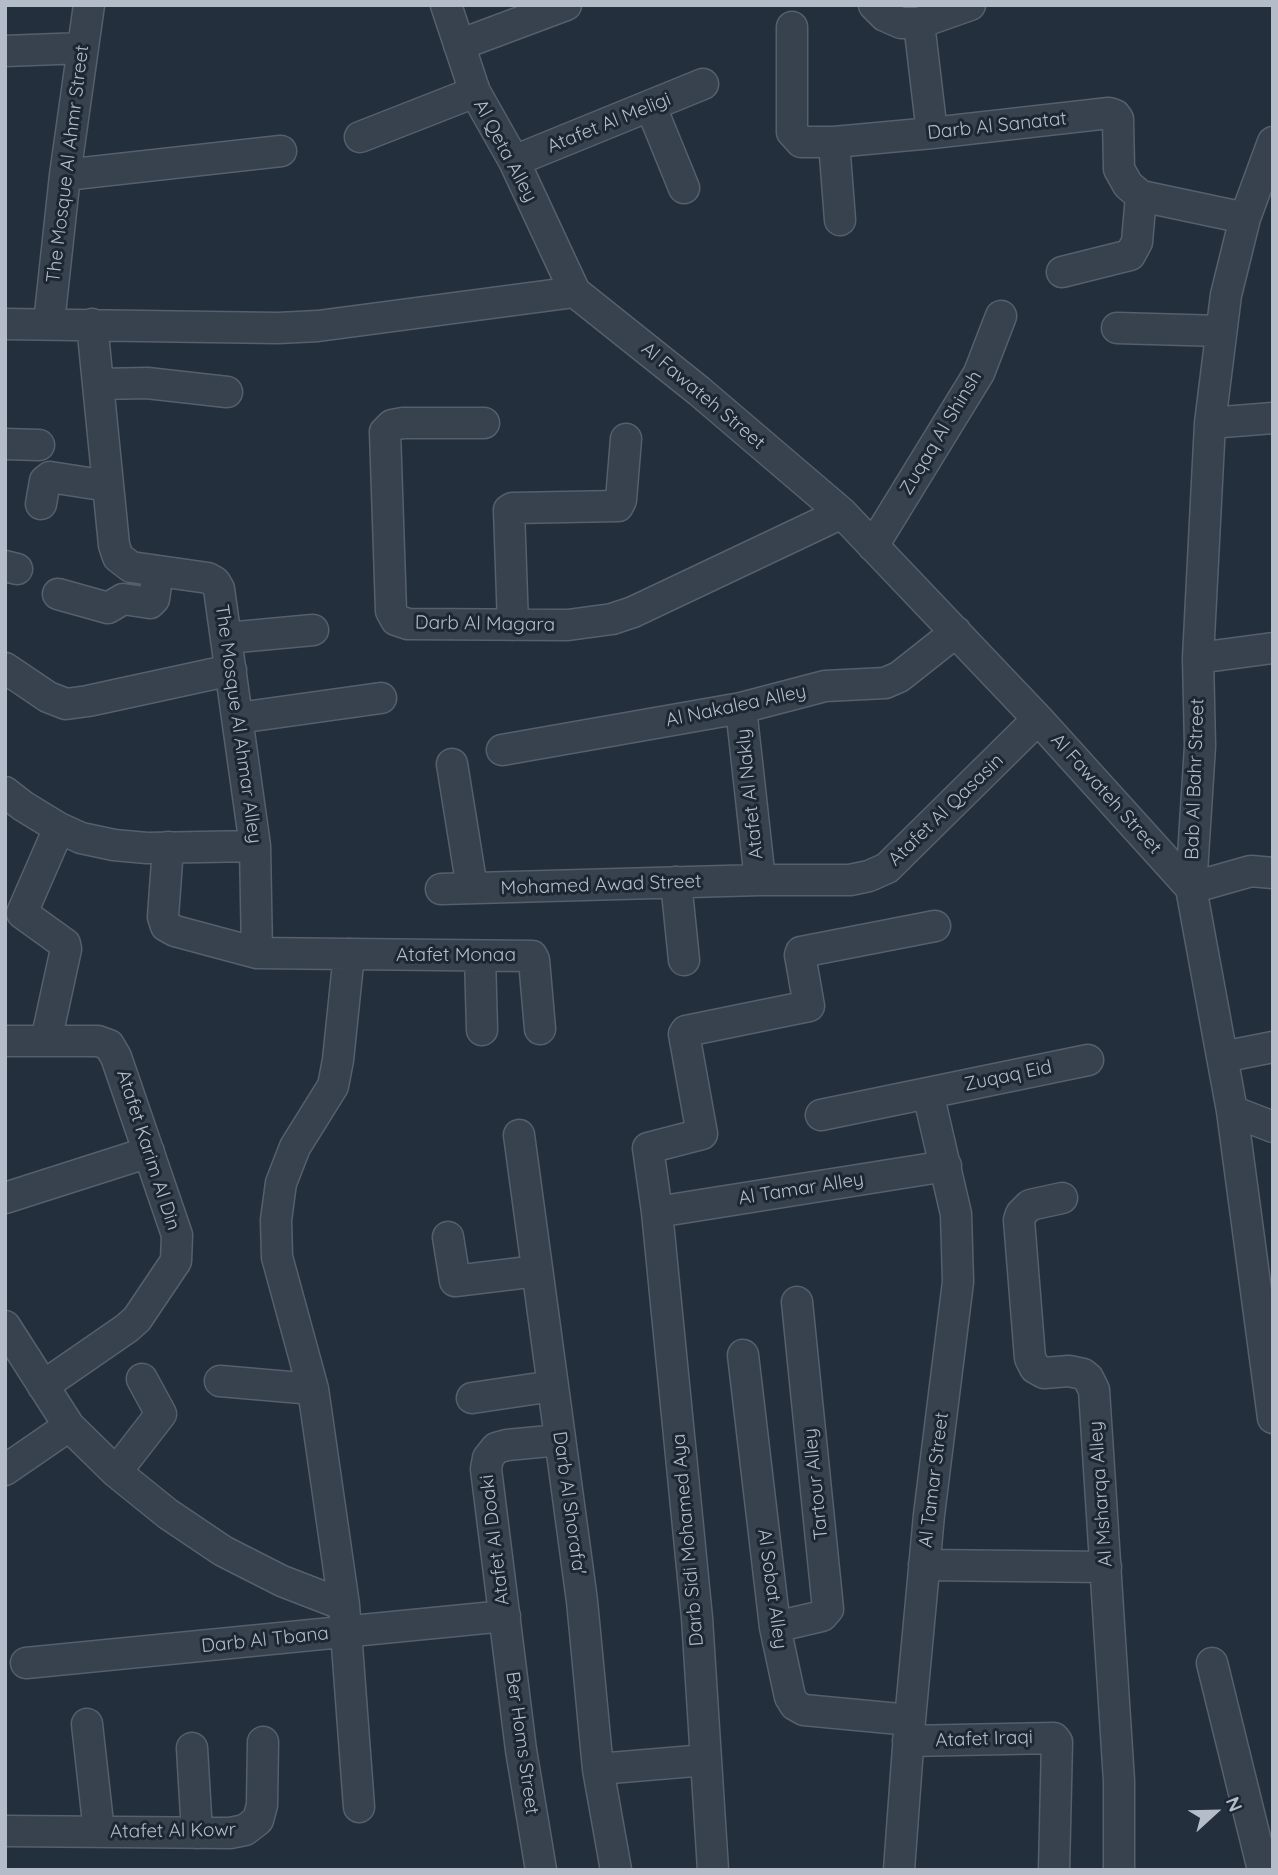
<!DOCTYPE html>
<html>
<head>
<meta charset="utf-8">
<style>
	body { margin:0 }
	#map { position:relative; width:1278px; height:1875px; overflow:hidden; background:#242f3e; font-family:Quicksand,sans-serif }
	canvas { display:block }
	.frame { position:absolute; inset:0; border:7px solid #b4bcc9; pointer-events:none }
	.north { position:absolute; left:1180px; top:1777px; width:70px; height:70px; -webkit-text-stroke:5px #1d2633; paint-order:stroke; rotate:68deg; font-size:19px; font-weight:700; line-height:28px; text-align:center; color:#b4bcc9 }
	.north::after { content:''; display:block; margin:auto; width:24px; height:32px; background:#b4bcc9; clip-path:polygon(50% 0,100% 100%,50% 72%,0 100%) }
</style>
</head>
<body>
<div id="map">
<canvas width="1278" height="1875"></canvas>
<div class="frame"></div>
<div class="north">N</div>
</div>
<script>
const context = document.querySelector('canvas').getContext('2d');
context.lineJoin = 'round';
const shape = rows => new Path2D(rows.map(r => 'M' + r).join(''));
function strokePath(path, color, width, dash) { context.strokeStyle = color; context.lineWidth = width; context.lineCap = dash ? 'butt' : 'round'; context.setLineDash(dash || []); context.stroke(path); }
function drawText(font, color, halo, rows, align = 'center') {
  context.font = font + ' Quicksand,sans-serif'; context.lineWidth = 6; context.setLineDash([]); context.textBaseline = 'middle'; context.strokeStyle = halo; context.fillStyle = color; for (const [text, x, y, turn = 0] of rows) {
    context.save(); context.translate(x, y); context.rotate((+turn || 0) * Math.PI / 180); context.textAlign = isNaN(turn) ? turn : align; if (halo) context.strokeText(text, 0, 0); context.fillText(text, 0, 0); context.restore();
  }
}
const minor = shape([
	[446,5,475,92,514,161,575,292],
	[874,5,885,16,901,23,919,23,970,5],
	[919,23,932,133],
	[792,27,792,132,801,142,834,142,932,133,1109,113,1115,115,1118,119,1119,169,1128,185,1141,196,1245,218],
	[459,45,566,5],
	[5,51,83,48],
	[651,107,684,188],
	[360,137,475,92],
	[834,142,840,220],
	[1273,142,1245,218,1226,295,1210,423,1198,658,1200,746,1191,888,1232,1111,1273,1418],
	[514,161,703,84],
	[65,175,281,151],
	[1062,272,1130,255,1137,242,1141,196],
	[49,323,65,175,89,5],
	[5,324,278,328,318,326,575,292,699,391,842,513,1038,719,1191,888,1251,871,1273,873],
	[92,324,114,545,118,557,131,567,208,578,215,582,219,589,255,846,257,953],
	[1117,328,1221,331],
	[98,384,147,383,227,392],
	[484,423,403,423,392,425,385,432,391,611,396,620,408,624,568,625,612,619,633,612,842,513],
	[1210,423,1273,418],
	[5,444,39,445],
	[41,504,45,481,50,477,108,486],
	[873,546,979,373,1001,316],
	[5,566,17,569],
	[58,594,108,608,123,599,150,603,154,599,158,571],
	[513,625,509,510,512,508,618,506,621,500,626,439],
	[227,638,313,630],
	[1198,658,1273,648],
	[5,668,48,697,66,704,88,701,231,670],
	[741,708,760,880],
	[238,718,381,698],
	[502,750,741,708,825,686,885,683,899,677,956,632],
	[452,764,472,888],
	[5,792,23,806,59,828,81,838,114,845,147,848,255,846],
	[168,847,163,917,166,926,175,931,257,953,532,956,534,960,540,1029],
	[676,882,684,960],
	[441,889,760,880,850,880,869,876,887,868,1038,719],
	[349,954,338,1060,333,1086,295,1147,281,1183,276,1220,277,1257,313,1389,344,1605,359,1807],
	[480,956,482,1030],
	[5,1041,98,1041,109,1045,116,1057,177,1235,176,1261,137,1319,127,1328,43,1386],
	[46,1041,66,949,65,944,22,913,59,828],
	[1222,1057,1273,1047],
	[1232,1111,1273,1127],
	[821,1115,1088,1060],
	[519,1135,582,1601,598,1769,616,1870],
	[5,1198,149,1152],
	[1062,1198,1030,1205,1021,1214,1019,1220,1030,1358,1035,1368,1044,1373,1069,1371,1083,1374,1088,1378,1094,1390,1119,1781,1119,1870],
	[657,1212,946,1166],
	[448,1237,455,1281,537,1271],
	[5,1326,69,1426,116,1472,168,1514,223,1551,282,1581,344,1605],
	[743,1355,775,1627,790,1697,795,1705,804,1710,910,1720],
	[220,1381,313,1389],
	[472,1398,553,1386],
	[5,1470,69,1426],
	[116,1472,161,1414,142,1379],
	[924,1565,1106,1567],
	[775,1627,822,1616,828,1609,797,1302],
	[26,1663,505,1616],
	[1212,1663,1263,1870],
	[87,1724,99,1832],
	[908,1741,1054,1738,1057,1742,1054,1870],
	[192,1748,197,1833],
	[598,1769,706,1760],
	[5,1831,230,1833,245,1830,258,1820,262,1805,263,1742],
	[541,1870,521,1750,486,1469,488,1458,496,1448,507,1445,560,1440],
	[713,1870,697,1618,657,1212,648,1148,702,1134,684,1034,686,1031,809,1006,800,955,801,952,935,926],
	[899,1870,910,1720,929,1515,958,1282,956,1214,928,1093]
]);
const streetNames = [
	["Atafet Al Meligi",609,123,-22],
	["Darb Al Sanatat",997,126,-6],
	["Al Qeta Alley",505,151,62],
	["The Mosque Al Ahmr Street",68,164,-83],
	["Al Fawateh Street",703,396,40],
	["Zuqaq Al Shinsh",941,433,-59],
	["Darb Al Magara",485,624,1],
	["Al Nakalea Alley",736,706,-12],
	["The Mosque Al Ahmar Alley",238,724,82],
	["Bab Al Bahr Street",1195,779,-88],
	["Atafet Al Nakly",750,794,-96],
	["Al Fawateh Street",1106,794,48],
	["Atafet Al Qasasin",946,810,-44],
	["Mohamed Awad Street",601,885,-2],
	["Atafet Monaa",456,955],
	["Zuqaq Eid",1008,1076,-12],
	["Atafet Karim Al Din",148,1150,72],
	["Al Tamar Alley",801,1189,-9],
	["Al Tamar Street",934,1480,-83],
	["Tartour Alley",816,1484,-96],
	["Al Msharqa Alley",1101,1494,-94],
	["Darb Al Shorafa'",569,1503,82],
	["Atafet Al Doaki",495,1540,-97],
	["Darb Sidi Mohamed Aya",688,1540,-95],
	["Al Sobat Alley",772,1589,82],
	["Darb Al Tbana",265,1640,-6],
	["Atafet Iraqi",984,1739,-2],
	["Ber Homs Street",522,1743,82],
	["Atafet Al Kowr",173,1831,-1]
];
strokePath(minor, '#565f6c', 33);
strokePath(minor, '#38414e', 30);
drawText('19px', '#b4bcc9', '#1d2633', streetNames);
</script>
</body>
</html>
